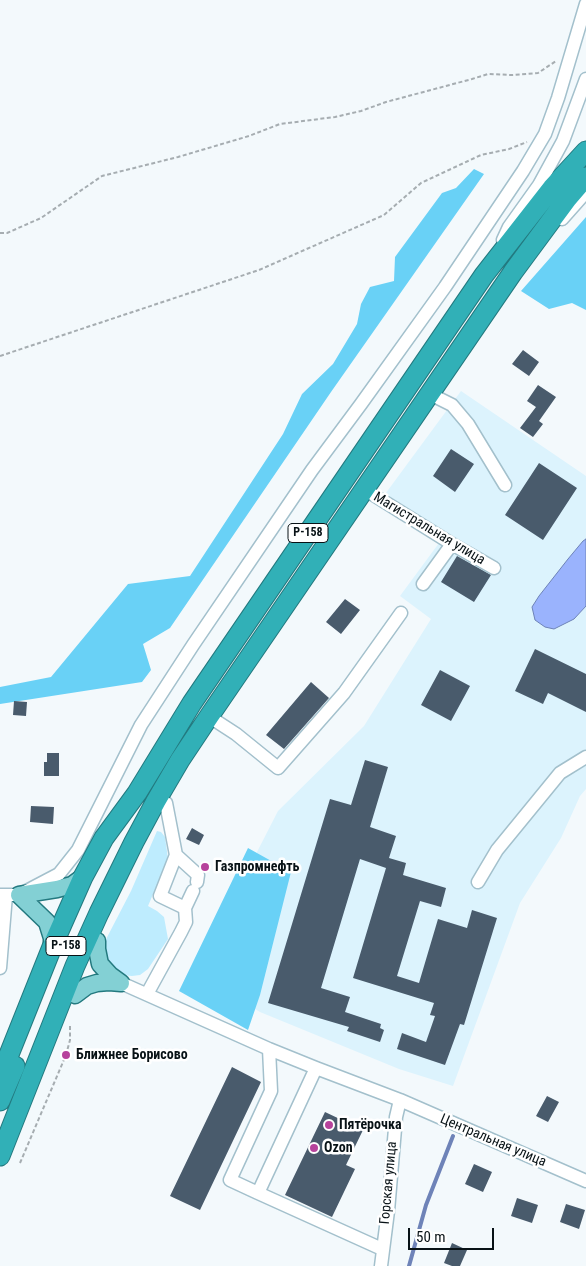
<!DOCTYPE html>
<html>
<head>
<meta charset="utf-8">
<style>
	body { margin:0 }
	#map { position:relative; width:586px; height:1266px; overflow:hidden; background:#f3f9fc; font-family:"Roboto Condensed",sans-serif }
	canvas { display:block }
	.scale { position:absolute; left:408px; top:1228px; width:86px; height:22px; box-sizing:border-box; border:2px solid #081216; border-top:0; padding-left:6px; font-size:15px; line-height:18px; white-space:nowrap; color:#081216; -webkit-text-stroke:4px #fff; paint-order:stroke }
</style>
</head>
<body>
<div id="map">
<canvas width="586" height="1266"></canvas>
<div class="scale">50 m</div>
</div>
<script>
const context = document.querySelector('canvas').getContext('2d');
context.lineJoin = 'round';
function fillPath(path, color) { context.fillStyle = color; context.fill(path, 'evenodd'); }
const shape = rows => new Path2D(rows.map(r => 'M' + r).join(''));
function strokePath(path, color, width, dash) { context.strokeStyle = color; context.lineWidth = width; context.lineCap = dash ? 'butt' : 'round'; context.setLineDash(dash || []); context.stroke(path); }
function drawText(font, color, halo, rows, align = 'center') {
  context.font = font + ' "Roboto Condensed",sans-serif'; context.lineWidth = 5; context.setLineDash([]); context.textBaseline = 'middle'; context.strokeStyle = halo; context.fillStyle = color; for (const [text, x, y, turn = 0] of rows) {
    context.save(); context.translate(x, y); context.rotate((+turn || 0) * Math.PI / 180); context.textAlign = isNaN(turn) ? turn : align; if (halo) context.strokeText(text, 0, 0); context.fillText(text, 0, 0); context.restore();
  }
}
const built = shape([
	[461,391,586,476,586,789,580,796,561,838,520,903,453,1086,399,1069,260,1012,195,973,278,811,364,726,431,619,400,596,439,543,380,501]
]);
const green = shape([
	[157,831,161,832,165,837,168,859,148,906,157,911,164,917,168,939,148,969,140,975,132,976,120,975,109,969,102,947,131,891]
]);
const forest = shape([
	[474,169,484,174,331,392,170,628,143,644,151,670,142,682,0,704,0,687,51,677,128,584,190,576,283,434,302,394,333,364,357,324,361,304,370,287,394,281,395,257,442,193,456,188],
	[586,217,586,310,572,303,549,309,521,291],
	[248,848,291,872,260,995,248,1030,179,991]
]);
const water = shape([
	[586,539,586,606,574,619,554,629,545,627,535,620,532,607,539,596,568,559,583,541,586,539]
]);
const stream = shape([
	[409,1266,426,1205,453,1136]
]);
const building = shape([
	[523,350,539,362,529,376,512,364],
	[538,385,556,397,539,421,543,424,533,437,520,428,536,407,527,401],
	[451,449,474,464,455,492,433,476],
	[539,463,577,488,543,540,505,515],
	[457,556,491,575,474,602,441,582],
	[345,599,360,610,341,634,326,622],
	[535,649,586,674,586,712,548,693,543,704,515,691],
	[440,670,470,686,451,721,421,705],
	[311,682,329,698,284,749,266,735],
	[14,701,27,702,26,716,13,715],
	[47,753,59,753,59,776,44,776,44,762,47,762],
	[365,760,388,767,370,827,396,836,389,858,406,863,403,875,446,888,441,907,420,901,397,976,419,983,438,919,467,928,472,910,497,918,464,1025,460,1024,445,1065,397,1049,402,1033,426,1042,435,1016,430,1015,434,1003,353,978,386,868,360,859,321,988,350,997,345,1012,381,1024,380,1028,384,1030,380,1042,347,1031,349,1027,268,1003,330,799,351,805],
	[31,806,54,807,53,824,30,822],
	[192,828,204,835,199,845,186,839],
	[232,1067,261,1082,200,1210,170,1196],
	[547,1096,559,1102,548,1122,536,1116],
	[325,1112,363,1130,346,1165,355,1169,332,1217,285,1195],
	[474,1164,492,1172,483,1192,465,1184],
	[517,1198,538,1205,532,1223,511,1216],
	[566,1204,585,1210,579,1229,560,1222],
	[452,1243,467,1250,460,1266,452,1266,444,1263]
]);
const path = shape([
	[0,233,7,233,41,218,102,176,178,157,249,136,280,124,335,117,361,111,386,102,472,79,488,74,512,75,538,73,556,61],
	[0,356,259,270,384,215,421,183,481,155,509,149,527,142],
	[20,1163,66,1055,70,1040,70,1024]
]);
const minor = shape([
	[562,219,586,192],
	[503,240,509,227,539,185,563,141,586,79],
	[430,394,452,405,468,424,505,485],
	[364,489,452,544,494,568],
	[423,584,452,544],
	[216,721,236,734,278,768,344,693,401,613],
	[166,803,176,855,198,875,197,882],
	[176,855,160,896,185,908],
	[478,882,497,850,560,773,586,757],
	[0,895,19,895,59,874,78,850,141,725,193,645,312,470,361,404,445,287,523,171,545,134,558,98,586,4],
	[0,968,6,895],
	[121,983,269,1049,316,1068,400,1100,586,1181],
	[147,994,181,932,186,922,185,908,193,891],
	[316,1068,258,1193,382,1249],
	[258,1193,230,1180,271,1091,269,1049],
	[381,1266,388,1211,396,1117,400,1100]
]);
const major = shape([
	[19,895,57,889,72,885,83,877],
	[19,895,47,922,52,938,52,947],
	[97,941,97,949,100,964,110,975,121,983],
	[75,995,87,986,97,983,109,982,121,983]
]);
const highway = shape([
	[0,1077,52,947,83,877,104,838,137,793,192,703,484,275,552,188,586,151],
	[0,1101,15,1066],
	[0,1156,75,966,99,913,134,842,156,801,180,760,210,715,513,272,567,199,586,177]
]);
const markers = [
	[205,867,5,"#b7439c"],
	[66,1055,5,"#b7439c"],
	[329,1125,5,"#b7439c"],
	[314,1148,5,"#b7439c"]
];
const shields = [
	[308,533,40],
	[66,946,40]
];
const shieldNames = [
	["Р-158",308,533],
	["Р-158",66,946]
];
const streetNames = [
	["Магистральная улица",429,529,31],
	["Центральная улица",493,1141,23],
	["Горская улица",389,1183,-85]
];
const poiNames = [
	["Газпромнефть",215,867],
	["Ближнее Борисово",76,1055],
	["Пятёрочка",339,1125],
	["Ozon",324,1148]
];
fillPath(built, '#dcf3fd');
fillPath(green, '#beecfe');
fillPath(forest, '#69d1f6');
fillPath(water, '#9ab3fd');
strokePath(water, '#6e83b8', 1);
strokePath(stream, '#6e83b8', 4);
fillPath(building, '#495b6c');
strokePath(minor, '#a3c0cc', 15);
strokePath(major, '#23797f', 19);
strokePath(highway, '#23797f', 21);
strokePath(path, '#a6adb1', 2, [4, 2.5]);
strokePath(minor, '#fff', 12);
strokePath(major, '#83d0d4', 16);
strokePath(highway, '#31b0b7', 19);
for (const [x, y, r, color] of markers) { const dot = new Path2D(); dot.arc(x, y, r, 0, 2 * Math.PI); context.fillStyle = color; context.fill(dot); strokePath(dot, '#fff', 2); }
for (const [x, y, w] of shields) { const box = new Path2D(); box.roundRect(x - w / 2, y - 9.5, w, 19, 4); context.fillStyle = '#fff'; context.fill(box); strokePath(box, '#081216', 1); }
drawText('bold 12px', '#081216', null, shieldNames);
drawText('14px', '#081216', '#fff', streetNames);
drawText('bold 14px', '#081216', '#fff', poiNames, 'left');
</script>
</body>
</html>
